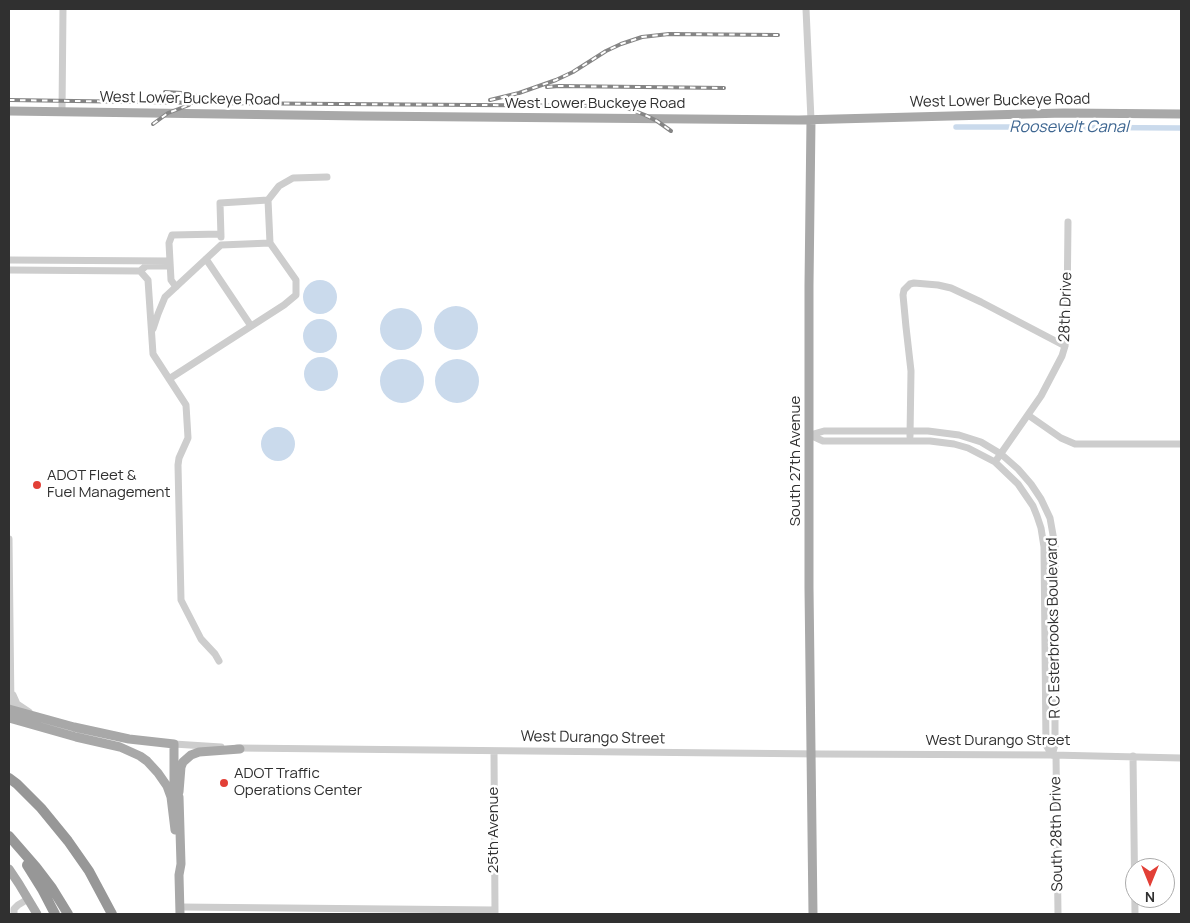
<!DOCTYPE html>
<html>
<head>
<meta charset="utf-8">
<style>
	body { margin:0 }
	#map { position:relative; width:1190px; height:923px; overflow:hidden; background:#fff; font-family:Manrope,sans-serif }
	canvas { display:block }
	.frame { position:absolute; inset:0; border:10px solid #303030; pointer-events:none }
	.north { position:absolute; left:1125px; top:858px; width:50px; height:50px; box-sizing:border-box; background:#fff; border:1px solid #acacac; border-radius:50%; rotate:180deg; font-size:14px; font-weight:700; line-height:20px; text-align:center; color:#303030 }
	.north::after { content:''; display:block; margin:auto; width:18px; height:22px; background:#e23f36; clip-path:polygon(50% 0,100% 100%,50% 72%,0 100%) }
</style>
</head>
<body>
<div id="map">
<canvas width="1190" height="923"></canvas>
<div class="frame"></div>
<div class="north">N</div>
</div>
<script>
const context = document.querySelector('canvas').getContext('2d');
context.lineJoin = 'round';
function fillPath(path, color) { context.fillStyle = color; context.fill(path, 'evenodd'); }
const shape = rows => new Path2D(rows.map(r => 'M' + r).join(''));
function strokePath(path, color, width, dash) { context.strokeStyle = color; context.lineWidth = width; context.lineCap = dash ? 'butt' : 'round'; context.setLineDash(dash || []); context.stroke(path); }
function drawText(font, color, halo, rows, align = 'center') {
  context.font = font + ' Manrope,sans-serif'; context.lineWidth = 5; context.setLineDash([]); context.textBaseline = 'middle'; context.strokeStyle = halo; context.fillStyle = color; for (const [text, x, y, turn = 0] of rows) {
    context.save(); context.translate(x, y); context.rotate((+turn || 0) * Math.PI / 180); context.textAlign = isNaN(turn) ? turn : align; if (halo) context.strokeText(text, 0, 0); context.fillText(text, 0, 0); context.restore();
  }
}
const water = shape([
	'303 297a17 17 0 1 1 34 0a17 17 0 1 1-34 0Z',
	'434 328a22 22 0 1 1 44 0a22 22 0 1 1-44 0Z',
	'380 329a21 21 0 1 1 42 0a21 21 0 1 1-42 0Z',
	'303 336a17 17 0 1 1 34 0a17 17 0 1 1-34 0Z',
	'304 374a17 17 0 1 1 34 0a17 17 0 1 1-34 0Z',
	'435 381a22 22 0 1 1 44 0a22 22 0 1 1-44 0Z',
	'380 381a22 22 0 1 1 44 0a22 22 0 1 1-44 0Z',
	'261 444a17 17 0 1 1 34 0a17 17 0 1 1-34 0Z'
]);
const canal = shape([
	[956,127,1022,127,1181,128]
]);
const minor = shape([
	[806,9,811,120],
	[62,111,63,9],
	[221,237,220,203,268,200],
	[206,259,251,326],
	[9,260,170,261],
	[9,270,140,271,146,266,170,266],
	[140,271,148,280,153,354,186,405,188,438,179,458,178,465,181,600,201,639,215,654,219,661],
	[176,287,171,280,169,243,172,235,221,234],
	[153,329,158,314,165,297,221,245,270,243],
	[169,379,284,305,296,295,296,280,270,243,268,200,279,186,293,178,327,177],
	[1028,415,1061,438,1075,444,1181,444],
	[810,435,824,431,928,431,959,435,981,442,1001,454,1018,469,1031,484,1041,499,1050,518,1055,546,1055,745,1052,755],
	[810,435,823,441,930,441,954,444,968,448,995,462,1018,484,1033,506,1037,516,1041,528,1044,547,1046,745,1052,755],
	[910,436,911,371,906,327,903,295,904,290,910,284,914,283,938,285,951,288,981,302,1065,346],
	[995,462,1041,396,1062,356,1065,346,1067,313,1068,222],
	[9,539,11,709],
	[13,695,17,704,29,712],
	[174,744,221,747],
	[237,748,821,754,1052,755,1181,758],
	[494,751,495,913],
	[1056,755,1058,914],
	[1133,756,1135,914],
	[180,907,495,910],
	[14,914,14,909,18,905,28,899]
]);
const major = shape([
	[9,111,362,116,799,120,1064,113,1181,114],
	[811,120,809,285,809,588,813,914],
	[9,709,74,727,129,739,174,744,174,781,179,797,181,864,179,875,180,914],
	[9,718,76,737,120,747,140,756,147,761,158,773,167,786,171,797,175,830],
	[179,792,181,767,183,762,191,755,199,752,240,749],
	[9,869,19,884,37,914]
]);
const highway = shape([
	[9,778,17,784,41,808,68,841,89,871,112,914],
	[9,836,36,867,52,888,68,914],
	[27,865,42,889,55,914]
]);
const rail = shape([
	[547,87,559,86,724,88],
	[165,92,182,93,206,98],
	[9,100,206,103,612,106,627,108,645,115,657,121,671,131],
	[490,100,519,93,556,80,573,72,606,51,621,44,642,37,669,34,778,35],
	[153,124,168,113,189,105]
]);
const markers = [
	[37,485,5,"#e23f36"],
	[224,783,5,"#e23f36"]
];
const streetNames = [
	["West Lower Buckeye Road",190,99,1],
	["West Lower Buckeye Road",1000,101,-1],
	["West Lower Buckeye Road",595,104],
	["28th Drive",1066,307,-88],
	["South 27th Avenue",796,461,-90],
	["R C Esterbrooks Boulevard",1054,628,-91],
	["West Durango Street",593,738,1],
	["West Durango Street",998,741],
	["25th Avenue",494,830,-90],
	["South 28th Drive",1057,834,-91]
];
const poiNames = [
	["ADOT Fleet &",47,476],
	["Fuel Management",47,493],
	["ADOT Traffic",234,774],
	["Operations Center",234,791]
];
const waterNames = [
	["Roosevelt Canal",1069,128]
];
fillPath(water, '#cadaec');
strokePath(canal, '#cadaec', 5.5);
strokePath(minor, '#cdcdcd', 7);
strokePath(major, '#a8a8a8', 9);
strokePath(highway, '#979797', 10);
strokePath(rail, '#858585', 4);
strokePath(rail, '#fff', 2, [5.5]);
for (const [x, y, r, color] of markers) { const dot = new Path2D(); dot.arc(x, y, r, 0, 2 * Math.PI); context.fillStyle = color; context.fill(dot); strokePath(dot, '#fff', 2); }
drawText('15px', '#303030', '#fff', streetNames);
drawText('15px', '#303030', '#fff', poiNames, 'left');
drawText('italic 16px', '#3e6691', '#fff', waterNames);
</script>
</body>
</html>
